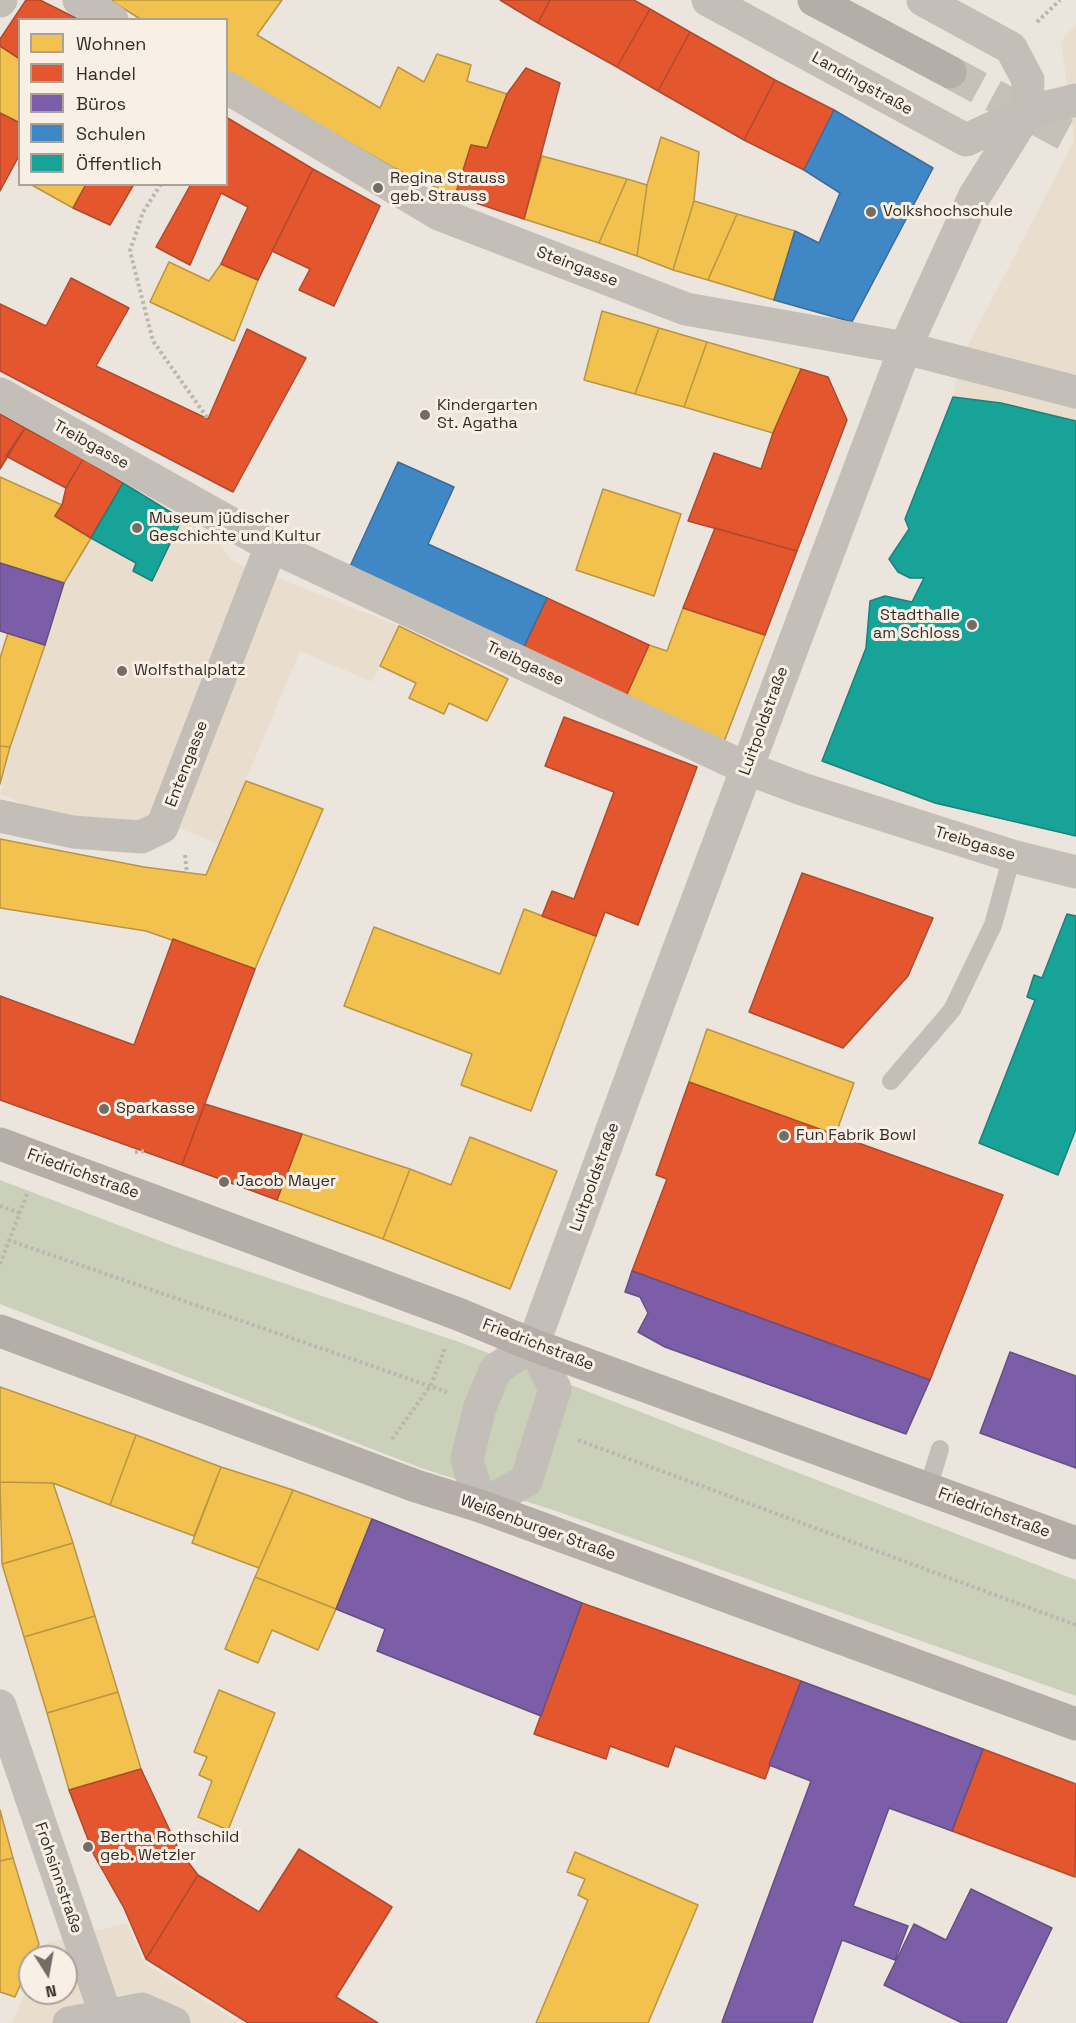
<!DOCTYPE html>
<html>
<head>
<meta charset="utf-8">
<style>
	body { margin:0 }
	#map { position:relative; width:1076px; height:2023px; overflow:hidden; background:#ebe5de; font-family:"Space Grotesk",sans-serif }
	canvas { display:block }
	.legend { position:absolute; left:18px; top:18px; width:210px; height:168px; box-sizing:border-box; background:#f8f0e5; border:2px solid #aaa199; margin:0; padding:8px 10px; list-style:none; font-size:18px; color:#342b27 }
	.legend li { display:flex; align-items:center; gap:12px; height:30px }
	.legend b { width:30px; border:2px solid #aaa199 }
	.north { position:absolute; left:18px; top:1945px; width:60px; height:60px; box-sizing:border-box; background:#f8f0e5; border:2px solid #aaa199; border-radius:50%; rotate:169deg; font-size:16px; font-weight:700; line-height:24px; text-align:center; color:#342b27 }
	.north::after { content:''; display:block; margin:auto; width:21px; height:27px; background:#746c67; clip-path:polygon(50% 0,100% 100%,50% 72%,0 100%) }
</style>
</head>
<body>
<div id="map">
<canvas width="1076" height="2023"></canvas>
<ul class="legend">
<li><b style="height:16px;background:#f2c14e"></b>Wohnen</li>
<li><b style="height:16px;background:#e4572e"></b>Handel</li>
<li><b style="height:16px;background:#7b5ea7"></b>Büros</li>
<li><b style="height:16px;background:#3f88c5"></b>Schulen</li>
<li><b style="height:16px;background:#17a398"></b>Öffentlich</li>
</ul>
<div class="north">N</div>
</div>
<script>
const context = document.querySelector('canvas').getContext('2d');
context.lineJoin = 'round';
function fillPath(path, color) { context.fillStyle = color; context.fill(path, 'evenodd'); }
const shape = rows => new Path2D(rows.map(r => 'M' + r).join(''));
function strokePath(path, color, width, dash) { context.strokeStyle = color; context.lineWidth = width; context.lineCap = dash ? 'butt' : 'round'; context.setLineDash(dash || []); context.stroke(path); }
function drawText(font, color, halo, rows, align = 'center') {
  context.font = font + ' "Space Grotesk",sans-serif'; context.lineWidth = 6; context.setLineDash([]); context.textBaseline = 'middle'; context.strokeStyle = halo; context.fillStyle = color; for (const [text, x, y, turn = 0] of rows) {
    context.save(); context.translate(x, y); context.rotate((+turn || 0) * Math.PI / 180); context.textAlign = isNaN(turn) ? turn : align; if (halo) context.strokeText(text, 0, 0); context.fillText(text, 0, 0); context.restore();
  }
}
const green = shape([
	[0,1180,176,1247,462,1343,1076,1580,1076,1696,556,1511,421,1468,0,1304]
]);
const plaza = shape([
	[1076,24,1076,421,1001,403,953,397,960,361,1074,141,1061,41],
	[182,519,219,541,231,560,249,569,152,817,137,824,75,818,27,806,0,794,10,747,64,583,91,538,136,563,133,571,152,581],
	[273,576,399,626,372,682,300,651,219,844,171,825],
	[127,1923,144,1963,240,2023,12,2023,30,1981,30,1993,66,1993,66,1957,40,1957,46,1943]
]);
const homes = shape([
	[110,0,282,0,257,35,380,108,398,67,424,82,437,54,471,65,467,81,507,94,487,148,471,145,455,196,392,167,226,71,226,20,142,20,110,0],
	[0,46,20,59,20,123,0,113,0,46],
	[661,137,699,152,694,201,673,270,637,256,647,185,661,137],
	[542,156,627,179,599,243,524,219,542,156],
	[627,179,647,185,637,256,599,243,627,179],
	[30,184,86,184,73,208,30,184],
	[694,201,737,214,708,280,673,270,694,201],
	[737,214,795,231,774,300,708,280,737,214],
	[169,262,209,281,221,264,258,280,234,341,150,302,169,262],
	[602,311,659,328,635,394,584,380,602,311],
	[659,328,707,342,684,407,635,394,659,328],
	[707,342,801,369,773,433,684,407,707,342],
	[0,477,62,505,55,516,91,538,64,583,0,563,0,477],
	[603,489,681,514,654,596,576,570,603,489],
	[683,608,765,635,722,747,623,703,649,645,667,651,683,608],
	[399,626,508,679,487,721,449,703,444,714,409,698,416,683,380,666,399,626],
	[8,633,45,645,10,747,0,746,0,658,8,633],
	[0,746,10,747,0,784,0,746],
	[246,781,323,809,255,969,146,931,0,908,0,839,144,867,206,875,246,781],
	[524,909,596,936,531,1111,461,1085,472,1054,344,1006,374,927,500,974,524,909],
	[707,1029,854,1083,835,1136,689,1082,707,1029],
	[302,1134,410,1169,383,1239,277,1200,302,1134],
	[470,1137,557,1171,510,1289,383,1239,410,1169,451,1185,470,1137],
	[0,1387,136,1435,110,1505,53,1483,0,1482,0,1387],
	[136,1435,221,1467,194,1536,110,1505,136,1435],
	[221,1467,293,1490,259,1568,192,1543,221,1467],
	[0,1482,53,1483,73,1543,2,1564,0,1482],
	[293,1490,372,1519,336,1609,255,1577,293,1490],
	[73,1543,95,1616,24,1637,2,1564,73,1543],
	[255,1577,336,1609,318,1650,272,1630,258,1663,225,1649,255,1577],
	[95,1616,118,1692,47,1713,24,1637,95,1616],
	[219,1690,275,1713,228,1830,198,1817,212,1781,199,1775,207,1757,194,1752,219,1690],
	[118,1692,141,1769,69,1790,47,1713,118,1692],
	[0,1810,13,1858,0,1861,0,1810],
	[575,1852,698,1905,648,2023,536,2023,588,1900,578,1895,585,1879,567,1872,575,1852],
	[13,1858,39,1944,33,1957,30,1957,30,1963,15,1997,0,1992,0,1861,13,1858]
]);
const shops = shape([
	[26,0,40,0,80,20,20,20,20,59,0,46,0,39,26,0],
	[500,0,550,0,538,23,500,0],
	[550,0,634,0,650,9,617,67,538,23,550,0],
	[650,9,690,32,658,91,617,67,650,9],
	[690,32,775,80,744,140,658,91,690,32],
	[526,68,560,83,524,219,455,196,471,145,487,148,507,94,526,68],
	[775,80,834,110,804,170,744,140,775,80],
	[0,113,20,123,20,154,0,191,0,113],
	[226,117,313,169,258,280,221,264,248,207,221,193,190,265,156,247,191,184,226,184,226,117],
	[313,169,380,206,334,306,299,290,310,269,272,251,313,169],
	[86,184,134,184,110,225,73,208,86,184],
	[71,278,129,308,96,366,208,419,247,329,306,358,233,492,0,371,0,304,46,326,71,278],
	[801,369,828,377,847,420,797,551,688,521,714,453,761,469,773,433,801,369],
	[0,414,25,428,0,469,0,414],
	[25,428,83,459,66,488,6,456,25,428],
	[83,459,123,483,91,538,55,516,62,505,66,488,83,459],
	[715,528,797,551,765,635,683,608,715,528],
	[547,598,649,645,623,703,520,655,547,598],
	[564,717,697,767,638,925,605,912,596,936,542,916,552,891,574,899,614,792,545,766,564,717],
	[802,873,933,918,908,976,843,1048,749,1012,802,873],
	[173,939,255,969,182,1165,0,1100,0,996,134,1045,173,939],
	[689,1082,1003,1195,930,1380,632,1271,667,1179,656,1175,689,1082],
	[205,1104,302,1134,277,1200,182,1165,205,1104],
	[582,1603,801,1681,765,1779,675,1746,668,1767,610,1746,606,1759,534,1734,582,1603],
	[983,1749,1076,1784,1075,1877,952,1831,983,1749],
	[141,1769,179,1850,198,1875,146,1959,124,1908,94,1855,69,1790,141,1769],
	[299,1849,392,1907,336,1997,378,2023,248,2023,146,1959,198,1875,259,1912,299,1849]
]);
const offices = shape([
	[0,563,64,583,45,645,0,631,0,563],
	[632,1271,930,1380,906,1434,665,1347,638,1332,648,1313,640,1297,625,1292,632,1271],
	[1010,1352,1076,1376,1076,1468,980,1433,1010,1352],
	[372,1519,582,1603,541,1716,377,1651,385,1629,336,1609,372,1519],
	[801,1681,983,1749,952,1831,889,1808,853,1906,908,1926,895,1960,842,1940,812,2023,726,2023,722,2022,811,1781,769,1765,801,1681],
	[971,1889,1052,1928,1006,2023,962,2023,884,1985,914,1924,946,1940,971,1889]
]);
const schools = shape([
	[834,110,933,168,852,322,774,300,795,231,819,243,840,193,804,170,834,110],
	[398,462,454,487,428,544,547,598,520,655,346,575,398,462]
]);
const public = shape([
	[953,397,1001,403,1076,421,1076,836,935,803,822,761,866,648,870,601,885,596,912,602,924,578,910,578,898,572,889,559,909,529,905,519,953,397],
	[123,483,182,519,152,581,133,571,136,563,91,538,123,483],
	[1067,914,1076,916,1076,1129,1058,1175,979,1143,1035,1000,1027,997,1034,975,1042,978,1067,914]
]);
const secondaryTunnel = shape([
	[950,72,1076,140]
]);
const path = shape([
	[1037,22,1060,0],
	[161,184,143,212,130,251,153,341,208,419],
	[185,855,187,874],
	[135,1152,146,1151],
	[0,1206,20,1213],
	[8,1240,447,1392],
	[0,1264,27,1194],
	[392,1439,431,1385,445,1348],
	[578,1440,1076,1625]
]);
const lane = shape([
	[891,1081,952,1010,993,925,1012,856],
	[928,1488,940,1449]
]);
const street = shape([
	[79,0,112,20],
	[708,0,966,140],
	[0,1,1,0],
	[226,87,439,214,686,309,905,348,1076,392],
	[966,140,1027,112,1076,100],
	[0,394,271,546,746,768,802,789,1012,856,1076,872],
	[0,816,73,832,141,837,162,827,271,546],
	[533,1345,555,1389,526,1481,480,1506,467,1459,480,1407,496,1369,533,1345,659,1002,905,348,974,197,1027,112,1028,80,1011,48,923,0],
	[0,1706,106,2016,142,2009,174,2023],
	[69,2023,106,2016,108,2023]
]);
const secondary = shape([
	[814,0,950,72],
	[0,1144,458,1314,533,1345,1076,1543],
	[0,1331,416,1486,480,1506,1076,1724]
]);
const markers = [
	[378,188,6,"#746c67"],
	[871,212,6,"#746c67"],
	[425,415,6,"#746c67"],
	[137,528,6,"#746c67"],
	[972,625,6,"#746c67"],
	[122,671,6,"#746c67"],
	[104,1109,6,"#746c67"],
	[784,1136,6,"#746c67"],
	[224,1182,6,"#746c67"],
	[88,1847,6,"#746c67"]
];
const streetNames = [
	["Landingstraße",862,84,29],
	["Steingasse",577,267,21],
	["Treibgasse",91,445,29],
	["Treibgasse",525,664,25],
	["Luitpoldstraße",764,721,-70],
	["Entengasse",187,764,-69],
	["Treibgasse",975,844,17],
	["Friedrichstraße",83,1174,20],
	["Luitpoldstraße",595,1177,-70],
	["Friedrichstraße",538,1345,21],
	["Friedrichstraße",994,1513,20],
	["Weißenburger Straße",538,1528,20],
	["Frohsinnstraße",58,1878,71]
];
const poiNames = [
	["Regina Strauss",390,179],
	["geb. Strauss",390,197],
	["Volkshochschule",883,212],
	["Kindergarten",437,406],
	["St. Agatha",437,424],
	["Museum jüdischer",149,519],
	["Geschichte und Kultur",149,537],
	["Stadthalle",960,616,"right"],
	["am Schloss",960,634,"right"],
	["Wolfsthalplatz",134,671],
	["Sparkasse",116,1109],
	["Fun Fabrik Bowl",796,1136],
	["Jacob Mayer",236,1182],
	["Bertha Rothschild",100,1838],
	["geb. Wetzler",100,1856]
];
fillPath(green, '#cbd0b9');
fillPath(plaza, '#e9dece');
fillPath(homes, '#f2c14e');
strokePath(homes, '#b99442', 1.5);
fillPath(shops, '#e4572e');
strokePath(shops, '#af4a2c', 1.5);
fillPath(offices, '#7b5ea7');
strokePath(offices, '#664f81', 1.5);
fillPath(schools, '#3f88c5');
strokePath(schools, '#3c6c96', 1.5);
fillPath(public, '#17a398');
strokePath(public, '#207f76', 1.5);
strokePath(secondaryTunnel, '#c6c0b9', 33, [33, 16]);
strokePath(path, '#bdb6b0', 4, [3, 3]);
strokePath(lane, '#c4beb8', 18);
strokePath(street, '#c4beb8', 33);
strokePath(secondary, '#b5aea8', 33);
for (const [x, y, r, color] of markers) { const dot = new Path2D(); dot.arc(x, y, r, 0, 2 * Math.PI); context.fillStyle = color; context.fill(dot); strokePath(dot, '#f8f0e5', 2); }
drawText('16px', '#342b27', '#f8f0e5', streetNames);
drawText('16px', '#342b27', '#f8f0e5', poiNames, 'left');
</script>
</body>
</html>
